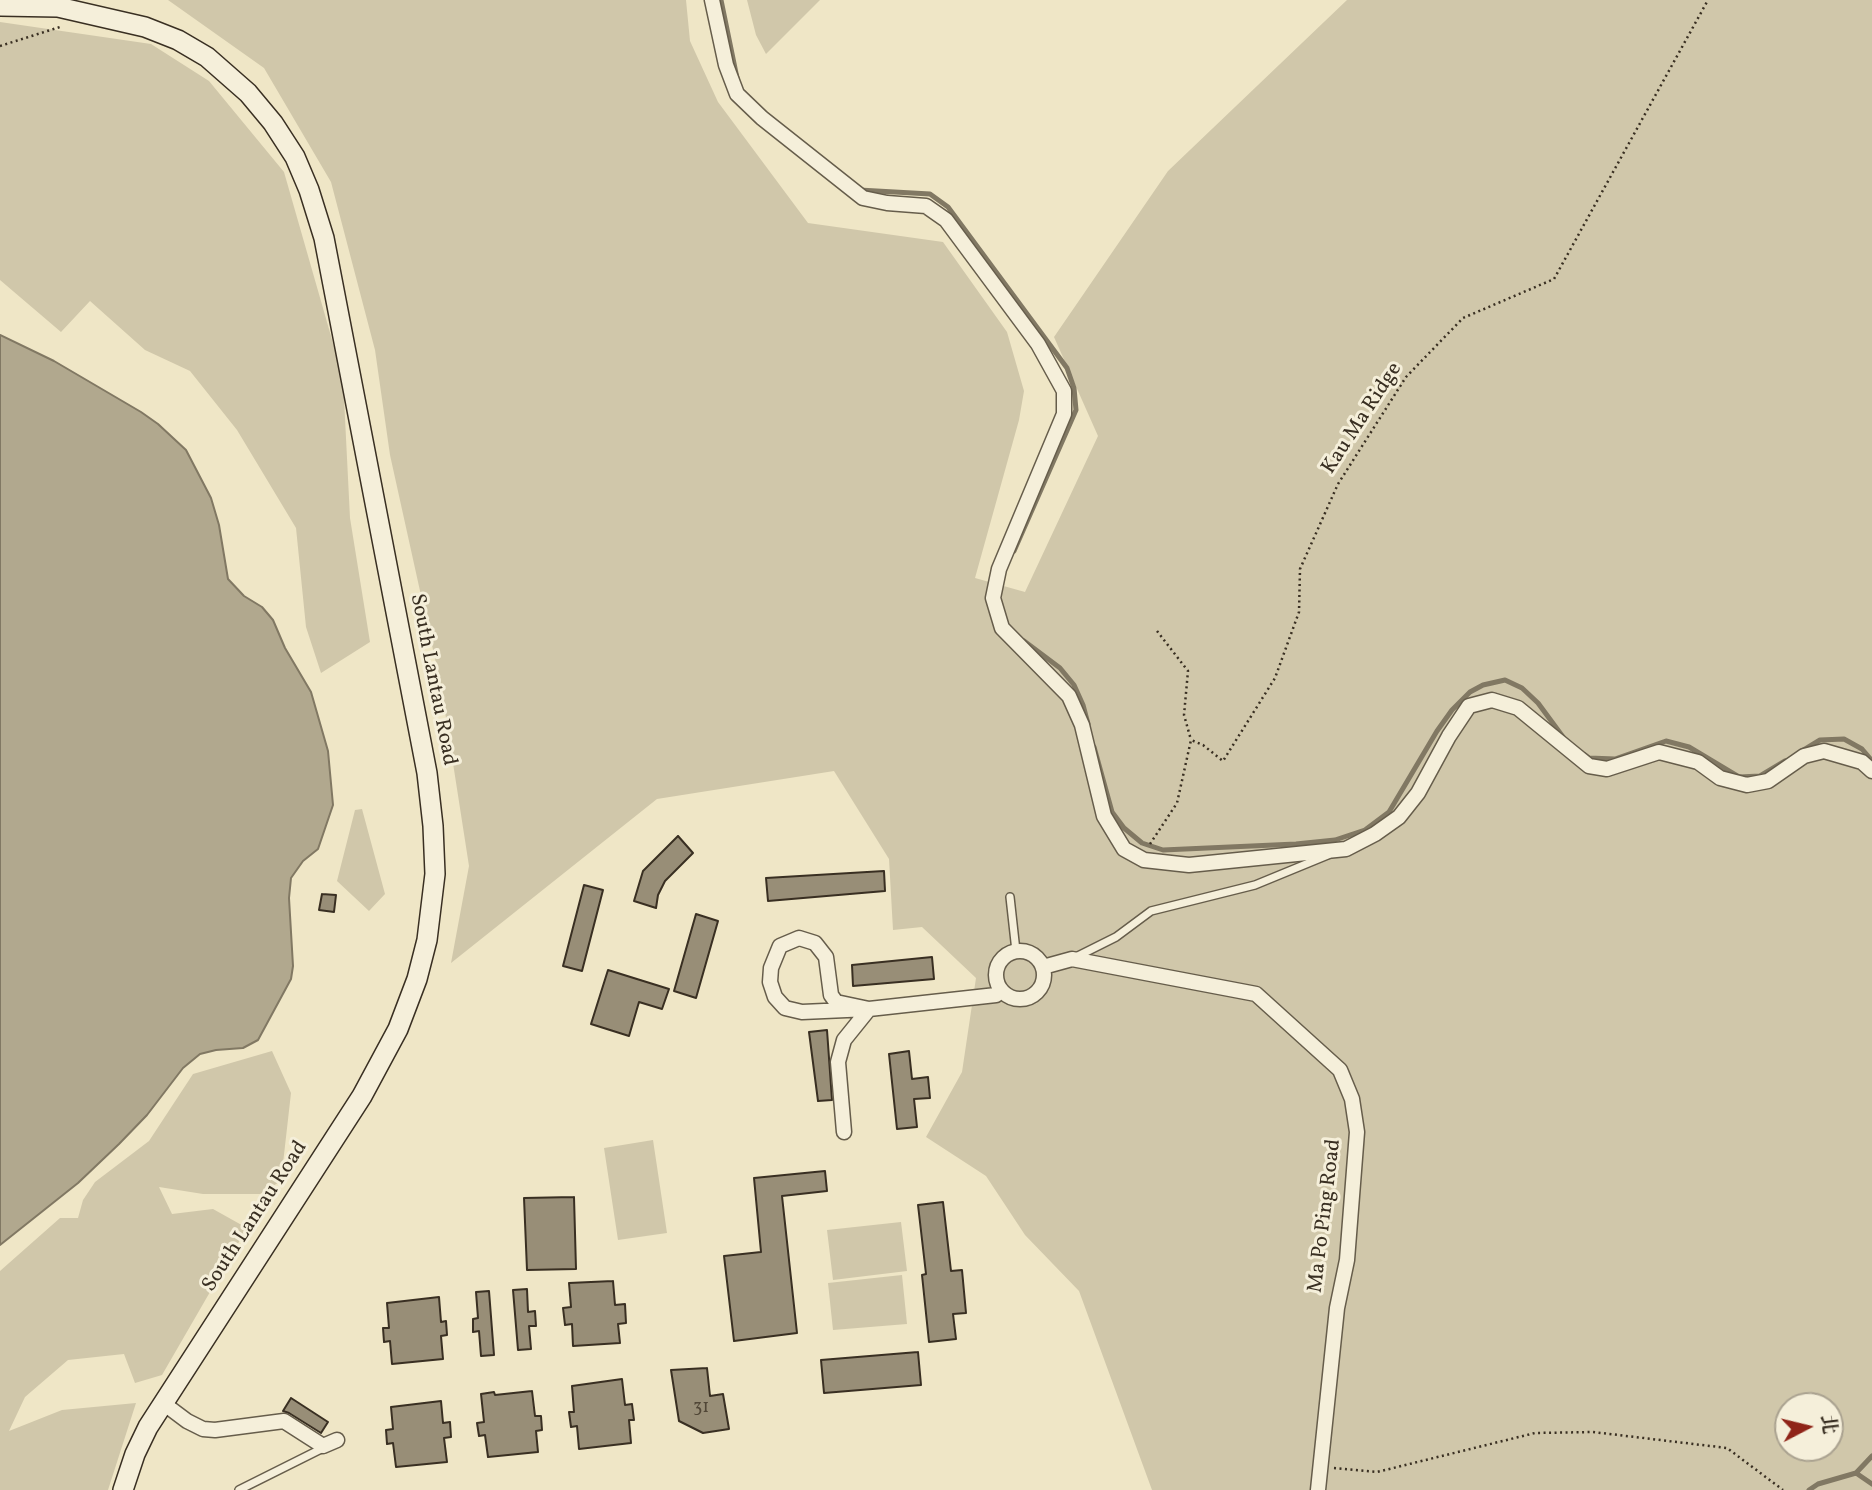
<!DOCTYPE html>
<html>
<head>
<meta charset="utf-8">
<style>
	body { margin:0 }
	#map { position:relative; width:1872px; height:1490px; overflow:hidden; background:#efe6c6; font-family:Vollkorn,"Noto Serif TC",serif }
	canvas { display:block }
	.north { position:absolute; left:1774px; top:1392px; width:70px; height:70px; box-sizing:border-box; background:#f5efda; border:2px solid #aaa290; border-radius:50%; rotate:83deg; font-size:19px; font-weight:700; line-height:28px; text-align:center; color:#392f22 }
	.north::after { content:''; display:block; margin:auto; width:24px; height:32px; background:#8f2418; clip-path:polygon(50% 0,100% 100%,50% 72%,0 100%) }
</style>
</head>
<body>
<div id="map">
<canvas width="1872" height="1490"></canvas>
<div class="north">北</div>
</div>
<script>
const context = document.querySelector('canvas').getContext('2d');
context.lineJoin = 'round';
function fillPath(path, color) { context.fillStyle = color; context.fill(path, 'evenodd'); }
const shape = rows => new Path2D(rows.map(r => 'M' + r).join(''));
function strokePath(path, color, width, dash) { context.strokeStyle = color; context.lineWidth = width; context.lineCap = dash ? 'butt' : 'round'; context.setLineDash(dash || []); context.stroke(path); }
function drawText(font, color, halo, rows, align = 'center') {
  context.font = font + ' Vollkorn,serif'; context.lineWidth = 6; context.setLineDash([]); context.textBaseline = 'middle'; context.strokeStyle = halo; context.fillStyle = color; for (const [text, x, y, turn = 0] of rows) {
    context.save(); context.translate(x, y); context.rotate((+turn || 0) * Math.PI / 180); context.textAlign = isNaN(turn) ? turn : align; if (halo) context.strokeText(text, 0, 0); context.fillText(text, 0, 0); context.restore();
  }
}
const green = shape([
	[168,0,686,0,690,41,718,102,808,223,943,242,1007,332,1024,391,1019,420,975,578,1025,592,1098,436,1054,337,1168,171,1347,0,1872,0,1872,1490,1152,1490,1079,1291,1025,1235,986,1176,926,1137,962,1072,976,978,922,927,893,930,889,859,834,771,657,799,451,963,469,866,441,686,390,455,375,350,331,182,264,68],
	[1788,1406,1830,1406,1830,1448,1788,1448],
	[747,0,820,0,766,54,756,35],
	[0,22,151,44,209,81,284,172,343,378,350,518,370,642,321,673,306,627,296,528,237,430,190,371,145,350,90,301,61,332,0,280],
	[362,809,385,894,369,911,337,881,355,810],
	[272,1051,291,1093,281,1181,260,1194,203,1194,159,1187,172,1214,213,1209,247,1228,162,1375,135,1383,124,1354,68,1360,25,1397,9,1431,62,1410,136,1403,108,1490,0,1490,0,1271,60,1218,78,1218,83,1200,95,1182,149,1141,193,1074],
	[653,1140,667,1233,618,1240,604,1148],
	[901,1222,907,1271,833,1280,827,1230],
	[902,1275,907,1324,833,1330,828,1283]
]);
const water = shape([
	[0,335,54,361,141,412,158,424,186,450,211,498,219,525,228,579,244,596,262,607,273,620,285,648,311,692,328,751,333,805,318,849,303,861,291,878,289,898,293,966,291,979,258,1040,243,1048,216,1050,200,1054,183,1068,147,1115,119,1144,78,1183,0,1245,0,335]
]);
const stream = shape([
	[721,0,737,78],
	[859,190,930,194,948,207,1067,368,1074,388,1076,410,1014,551],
	[1024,641,1060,668,1074,685,1083,705,1088,724],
	[1094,747,1112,812,1124,828,1142,843,1163,850,1296,844,1335,840,1365,830,1389,812,1437,731,1452,710,1470,692,1483,685,1505,680,1522,688,1538,703,1566,741],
	[1802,751,1820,740,1844,739,1862,749,1872,761],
	[1585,755,1589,758,1615,759,1666,741,1689,747,1739,777,1760,776,1785,761],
	[1856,1473,1872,1456],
	[1809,1490,1818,1484,1856,1473,1872,1484]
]);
const building = shape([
	[678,836,693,853,665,881,658,895,656,908,634,901,643,871,678,836],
	[884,871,885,891,768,901,766,878,884,871],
	[584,885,603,890,582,971,563,966,584,885],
	[322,894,336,895,334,912,319,910,322,894],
	[696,914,718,921,696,998,674,991,696,914],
	[932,957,934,979,853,986,852,965,932,957],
	[608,970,669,989,662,1009,639,1002,629,1036,591,1024,608,970],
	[827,1030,832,1100,818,1101,809,1032,827,1030],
	[909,1051,912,1079,928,1077,930,1098,914,1099,917,1127,897,1129,889,1054,909,1051],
	[825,1171,827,1191,782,1196,797,1333,734,1341,724,1256,761,1252,754,1178,825,1171],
	[574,1197,576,1269,527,1270,524,1198,574,1197],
	[943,1202,951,1271,962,1270,966,1313,953,1314,956,1339,929,1342,922,1275,926,1274,918,1205,943,1202],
	[613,1281,615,1305,625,1304,626,1323,618,1324,620,1343,573,1346,572,1324,565,1325,563,1308,571,1307,569,1283,613,1281],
	[527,1289,528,1312,535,1311,536,1326,529,1326,531,1349,518,1350,513,1290,527,1289],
	[489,1291,494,1355,481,1356,479,1331,473,1332,473,1319,478,1318,476,1292,489,1291],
	[439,1297,441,1322,446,1321,447,1335,441,1336,443,1359,392,1364,390,1341,384,1342,383,1328,389,1328,387,1303,439,1297],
	[918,1352,921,1385,824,1393,821,1360,918,1352],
	[707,1368,710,1396,723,1394,729,1429,703,1433,679,1421,671,1370,707,1368],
	[622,1379,625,1405,632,1404,634,1420,629,1420,631,1443,579,1449,577,1426,571,1427,569,1412,574,1412,572,1386,622,1379],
	[532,1391,535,1416,541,1416,542,1430,536,1431,538,1452,488,1457,485,1435,479,1436,477,1423,484,1422,481,1394,494,1392,495,1395,532,1391],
	[291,1398,328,1422,321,1433,289,1413,283,1411,291,1398],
	[441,1401,443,1423,450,1422,451,1437,444,1438,447,1462,396,1467,393,1443,387,1444,386,1430,393,1429,391,1407,441,1401]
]);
const path = shape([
	[0,46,60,27],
	[1157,631,1188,671,1184,715,1191,740],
	[1150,844,1177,803,1191,740,1203,745,1223,761,1275,678,1299,612,1300,569,1338,484,1406,377,1463,318,1554,279,1708,0],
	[1334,1468,1377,1472,1535,1433,1593,1432,1727,1448,1783,1490]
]);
const service = shape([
	[1010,897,1016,951],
	[1076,957,1116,937,1151,911,1255,885,1328,855],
	[239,1490,325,1447]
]);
const minor = shape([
	[712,0,726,65,737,94,762,118,863,198,887,203,926,206,946,220,1038,344,1064,391,1064,414,999,569,993,598,1002,628,1069,696,1082,725,1104,816,1124,849,1144,860,1189,865,1346,849,1375,834,1399,817,1418,793,1449,736,1469,706,1492,700,1518,708,1589,766,1607,769,1659,752,1698,762,1720,778,1747,785,1768,781,1804,756,1824,751,1862,762,1872,771],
	'996 975a24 24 0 1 1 48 0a24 24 0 1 1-48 0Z',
	[1043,967,1072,959,1256,994,1340,1070,1352,1099,1357,1132,1347,1260,1337,1308,1318,1490],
	[869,1009,836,1002,831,995,826,957,815,943,799,938,780,946,771,968,770,982,775,997,785,1008,802,1012,869,1009,996,995,1001,991],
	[844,1132,838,1062,844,1040,869,1009],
	[163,1403,187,1421,203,1429,215,1430,284,1421,323,1446,337,1440]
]);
const secondary = shape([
	[0,6,58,7,145,27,178,40,207,57,248,93,273,123,295,157,309,190,324,238,427,773,433,826,435,874,427,940,417,979,398,1029,362,1096,148,1427,135,1454,123,1490]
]);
const numberNames = [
	["31",701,1409]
];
const streetNames = [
	["Kau Ma Ridge",1363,419,-57],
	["South Lantau Road",432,680,79],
	["Ma Po Ping Road",1326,1216,-83],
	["South Lantau Road",256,1217,-57]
];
fillPath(green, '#d0c7aa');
fillPath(water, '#b1a88e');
strokePath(water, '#817863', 2);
strokePath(stream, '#817863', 5);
fillPath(building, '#988e77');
strokePath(building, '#392f22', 2);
strokePath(service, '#665d4b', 10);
strokePath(minor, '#665d4b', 17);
strokePath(secondary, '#392f22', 22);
strokePath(path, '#392f22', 2.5, [2, 3.5]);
strokePath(service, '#f5efda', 7);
strokePath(minor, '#f5efda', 14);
strokePath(secondary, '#f5efda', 19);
drawText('18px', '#514737', null, numberNames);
drawText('21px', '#392f22', '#f5efda', streetNames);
</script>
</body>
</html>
